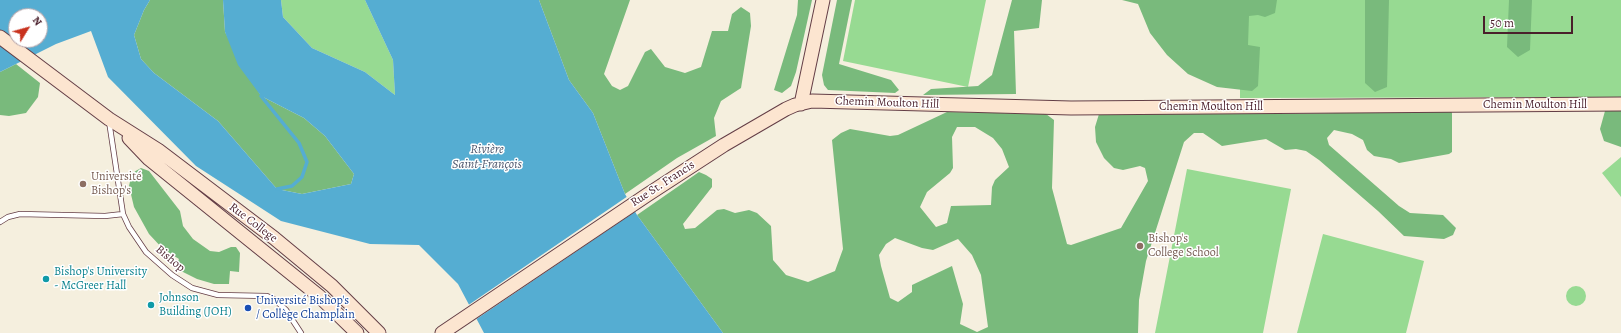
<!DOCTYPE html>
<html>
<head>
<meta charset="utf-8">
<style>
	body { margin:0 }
	#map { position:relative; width:1621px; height:333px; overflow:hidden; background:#f5efde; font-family:Alegreya,serif }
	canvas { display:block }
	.north { position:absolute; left:8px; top:8px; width:40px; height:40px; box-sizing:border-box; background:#fff; border:1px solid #b7a5aa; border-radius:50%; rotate:53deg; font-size:11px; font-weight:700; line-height:16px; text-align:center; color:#4a1f2b }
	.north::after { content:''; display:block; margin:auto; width:14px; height:18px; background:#c8321e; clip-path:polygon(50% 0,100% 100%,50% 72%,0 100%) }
	.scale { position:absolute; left:1483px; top:16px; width:90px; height:18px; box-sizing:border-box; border:2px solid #4a1f2b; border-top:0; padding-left:5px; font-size:12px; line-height:14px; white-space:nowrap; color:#4a1f2b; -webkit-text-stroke:3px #fff; paint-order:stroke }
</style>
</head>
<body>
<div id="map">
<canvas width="1621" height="333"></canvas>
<div class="north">N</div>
<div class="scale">50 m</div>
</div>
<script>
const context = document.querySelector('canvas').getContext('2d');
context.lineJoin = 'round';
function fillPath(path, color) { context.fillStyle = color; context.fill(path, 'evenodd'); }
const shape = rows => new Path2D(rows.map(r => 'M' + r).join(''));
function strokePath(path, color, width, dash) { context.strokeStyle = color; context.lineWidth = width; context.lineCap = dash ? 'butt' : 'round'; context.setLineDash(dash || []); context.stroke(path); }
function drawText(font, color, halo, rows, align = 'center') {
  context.font = font + ' Alegreya,serif'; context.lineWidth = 3; context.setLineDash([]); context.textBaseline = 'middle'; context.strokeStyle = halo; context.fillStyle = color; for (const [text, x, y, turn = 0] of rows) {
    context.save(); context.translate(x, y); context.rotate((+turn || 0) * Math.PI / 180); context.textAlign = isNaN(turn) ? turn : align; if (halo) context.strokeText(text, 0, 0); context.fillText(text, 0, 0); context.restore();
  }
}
const green = shape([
	[281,0,365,0,393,60,395,95,365,72,312,48,283,17],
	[855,0,986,0,968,87,843,61],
	[1240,0,1621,0,1621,97,1240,98],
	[1621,157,1621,197,1602,173],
	[1187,169,1291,189,1263,333,1155,333],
	[1323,234,1424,261,1406,333,1297,333],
	'1566 296a10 10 0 1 1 20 0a10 10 0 1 1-20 0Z'
]);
const forest = shape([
	[150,0,223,0,225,32,261,96,304,118,325,136,354,174,351,184,302,194,277,189,218,121,154,73,141,59,134,35,144,10],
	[539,0,630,0,604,74,612,86,620,90,628,86,645,52,651,49,665,67,685,73,701,67,712,31,728,31,732,14,741,7,750,13,751,26,741,88,721,101,714,118,716,136,677,158,625,194,593,113,569,80],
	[798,0,812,0,796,72,791,86,782,93,774,90,797,15],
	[837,0,852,0,839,64,891,80,899,90,895,93,828,90,824,85,822,75],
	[1012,0,1042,0,1039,28,1014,31,1016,94,923,95,931,89,978,86,992,75],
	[1122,0,1277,0,1275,13,1265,17,1258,15,1249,16,1248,45,1260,47,1258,86,1252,91,1217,87,1188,74,1167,55,1150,33,1138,4],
	[1365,0,1389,0,1387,87,1375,92,1365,83],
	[1509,0,1532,0,1530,50,1518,57,1507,47],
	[16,64,40,83,38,97,26,113,9,116,0,115,0,72],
	[1451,111,1452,113,1452,152,1449,154,1399,163,1391,159,1374,156,1367,150,1363,140,1352,134,1334,130,1327,138,1329,145,1399,206,1410,213,1443,215,1456,228,1453,235,1444,239,1404,236,1378,211,1319,160,1306,151,1296,149,1285,150,1266,139,1222,146,1203,133,1194,133,1184,142,1146,261,1139,300,1138,333,723,333,637,215,699,172,706,175,712,179,712,187,683,224,685,229,695,228,717,210,724,209,735,213,749,210,757,213,771,226,773,260,786,275,808,282,835,271,843,249,832,140,841,133,850,129,890,136,898,135,947,112,1046,114,1054,120,1052,188,1067,244,1071,245,1121,228,1148,181,1145,168,1140,166,1123,170,1114,168,1104,158,1096,142,1095,127,1099,114,1103,113,1280,114],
	[957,127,975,127,993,138,1002,149,1009,167,995,180,992,187,991,205,951,206,947,223,936,227,920,207,927,192,950,173,953,168,952,137],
	[895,238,922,248,933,250,958,239,972,255,981,275,988,327,977,332,960,324,963,304,952,266,912,285,912,292,898,302,890,298,881,266,879,255,886,244],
	[1605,111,1621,111,1621,147,1604,141,1600,129],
	[141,168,149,171,180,211,183,226,193,239,210,251,219,252,231,247,236,247,240,253,239,272,230,271,229,284,214,284,197,279,175,268,179,259,163,249,149,234,134,207,129,186,132,173]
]);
const water = shape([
	[0,0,150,0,144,10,134,35,141,59,154,73,218,121,277,189,302,194,351,184,354,174,325,136,304,118,261,96,238,65,225,32,223,0,281,0,283,17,312,48,365,72,395,95,393,60,365,0,539,0,569,80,593,113,625,194,637,215,723,333,484,333,458,284,419,245,370,244,281,221,196,166,108,77,91,31,56,44,0,72],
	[16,16,40,16,40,40,16,40]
]);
const pier = shape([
	[628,196,636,211,475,320,467,306]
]);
const stream = shape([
	[261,96,299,143,307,162,302,177,292,186,277,189]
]);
const lane = shape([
	[109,121,123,214,129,227,146,252,172,275,192,288,218,295,267,296,274,299,286,310,301,333],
	[0,222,8,217,20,214,105,216,123,214]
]);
const secondary = shape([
	[0,37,109,119,158,150,274,238,332,286,379,333],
	[801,104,823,0],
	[129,138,149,159,319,296,357,333],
	[442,333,647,195,724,145,786,109,795,105,812,101,1071,108,1621,104]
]);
const markers = [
	[83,184,4,"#8d6e63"],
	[1140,246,4,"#8d6e63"],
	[46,279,4,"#0f9aa8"],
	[151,305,4,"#0f9aa8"],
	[248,308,4,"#1a4fb4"]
];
const streetNames = [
	["Chemin Moulton Hill",887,103,2],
	["Chemin Moulton Hill",1535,105],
	["Chemin Moulton Hill",1211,107],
	["Rue St. Francis",663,184,-33],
	["Rue College",253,223,37],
	["Bishop",170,259,40]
];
const educationNames = [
	["Université",91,177],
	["Bishop's",91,191],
	["Bishop's",1148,239],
	["College School",1148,253]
];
const cultureNames = [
	["Bishop's University",54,272],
	["- McGreer Hall",54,286],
	["Johnson",159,298],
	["Building (JOH)",159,312]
];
const transitNames = [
	["Université Bishop's",256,301],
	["/ Collège Champlain",256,315]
];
const waterNames = [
	["Rivière",487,150],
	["Saint-François",487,165]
];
fillPath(green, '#97da92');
fillPath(forest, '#79ba7c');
fillPath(water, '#55add2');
fillPath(pier, '#f5efde');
strokePath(stream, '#55add2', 3.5);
strokePath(lane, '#643e46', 6);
strokePath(secondary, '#643e46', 15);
strokePath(lane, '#fff', 4.5);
strokePath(secondary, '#fce5d0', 13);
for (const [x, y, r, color] of markers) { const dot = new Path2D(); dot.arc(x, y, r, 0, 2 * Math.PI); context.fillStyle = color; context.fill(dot); strokePath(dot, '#fff', 1.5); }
drawText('12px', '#4a1f2b', '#fff', streetNames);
drawText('12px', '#785e54', '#fff', educationNames, 'left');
drawText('12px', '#0d838f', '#fff', cultureNames, 'left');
drawText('12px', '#164399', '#fff', transitNames, 'left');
drawText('italic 13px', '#4e586e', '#fff', waterNames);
</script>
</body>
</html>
